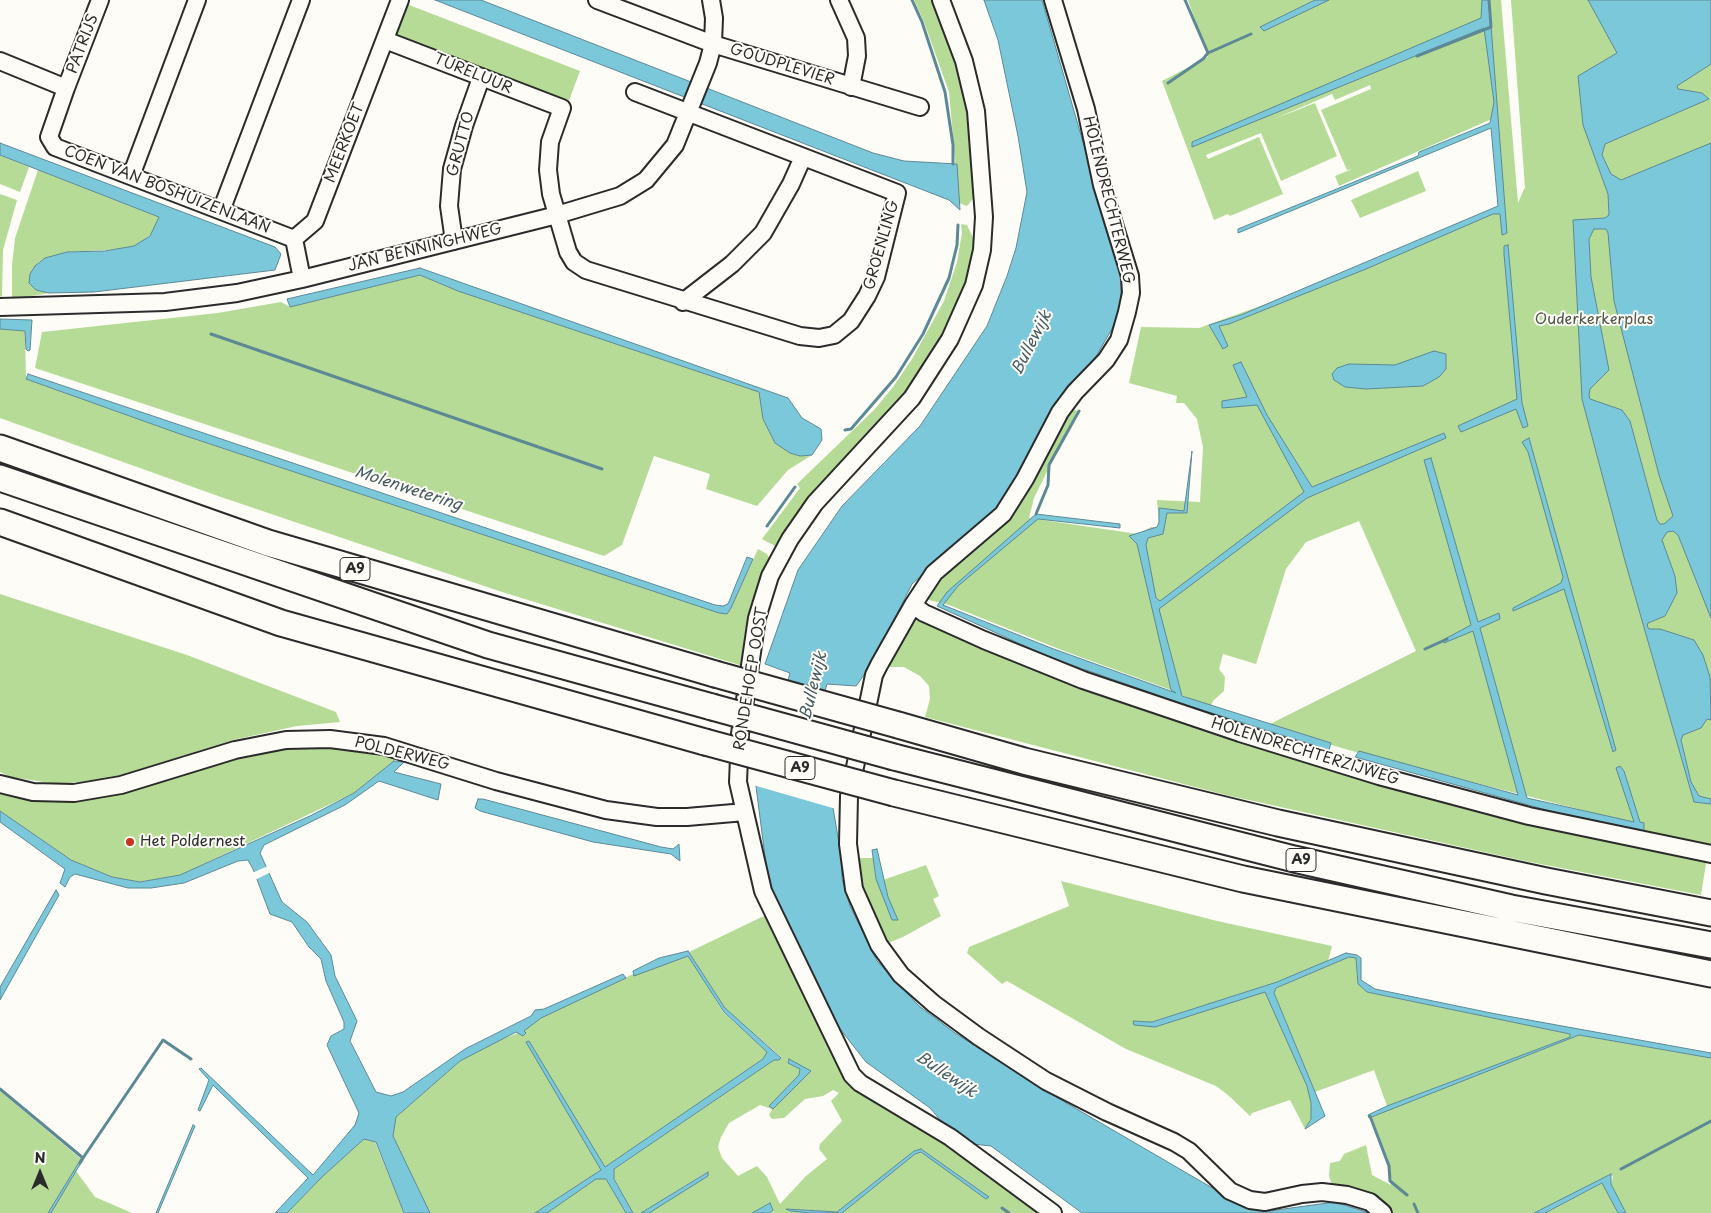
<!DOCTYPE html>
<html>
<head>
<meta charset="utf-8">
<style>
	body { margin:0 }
	#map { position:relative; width:1711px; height:1213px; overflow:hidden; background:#fdfcf7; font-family:"Playpen Sans",sans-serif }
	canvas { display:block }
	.north { position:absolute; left:15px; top:1148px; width:50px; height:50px; -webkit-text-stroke:4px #fdfcf7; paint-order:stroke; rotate:0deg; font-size:14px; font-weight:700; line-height:20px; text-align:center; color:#2b2b2b }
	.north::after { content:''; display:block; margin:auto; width:18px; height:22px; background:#2b2b2b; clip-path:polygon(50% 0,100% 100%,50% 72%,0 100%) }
</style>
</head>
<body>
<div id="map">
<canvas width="1711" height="1213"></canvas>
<div class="north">N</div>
</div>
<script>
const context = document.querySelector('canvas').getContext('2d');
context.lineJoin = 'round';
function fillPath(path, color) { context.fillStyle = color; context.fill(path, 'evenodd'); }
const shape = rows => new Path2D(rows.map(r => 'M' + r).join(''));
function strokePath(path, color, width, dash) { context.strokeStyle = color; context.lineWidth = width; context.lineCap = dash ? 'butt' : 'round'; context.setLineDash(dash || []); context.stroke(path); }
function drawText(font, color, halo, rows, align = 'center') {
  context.font = font + ' "Playpen Sans",sans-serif'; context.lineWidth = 4; context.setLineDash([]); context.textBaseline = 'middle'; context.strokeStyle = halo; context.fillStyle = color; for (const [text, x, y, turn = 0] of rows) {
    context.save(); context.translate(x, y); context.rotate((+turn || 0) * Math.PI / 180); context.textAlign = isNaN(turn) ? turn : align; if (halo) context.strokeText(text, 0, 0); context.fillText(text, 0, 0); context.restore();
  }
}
const green = shape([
	[914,0,935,0,972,110,977,194,967,206,959,203,949,92,924,22],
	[1188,0,1501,0,1518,203,1525,187,1511,0,1711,0,1711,855,1707,857,1701,895,1525,861,1226,795,925,717,930,699,929,686,920,676,904,667,884,667,915,617,922,618,1118,696,1594,832,1590,812,1366,755,1266,726,1416,651,1359,521,1306,542,1286,569,1256,664,1223,654,1219,669,1225,677,1224,691,1213,701,1210,708,1171,690,1064,651,949,605,925,599,933,582,998,524,1066,407,1077,411,1034,498,1029,518,1138,534,1151,527,1157,527,1159,523,1157,500,1200,502,1203,447,1197,419,1184,403,1176,403,1177,396,1129,383,1141,327,1199,328,1263,305,1501,208,1494,118,1339,186,1335,176,1352,169,1347,170,1321,110,1371,89,1370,85,1335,100,1332,94,1274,119,1315,103,1337,156,1281,181,1261,133,1206,155,1208,159,1259,137,1283,194,1230,216,1228,214,1214,220,1162,81,1208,57],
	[404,3,580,71,568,103,390,35],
	[0,155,29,167,20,192,0,184],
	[38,170,159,217,154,231,140,244,126,249,67,252,40,261,32,270,36,290,49,293,26,297,12,297,12,266,15,238],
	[1418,171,1426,191,1360,218,1351,200],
	[0,194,17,200,3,250,2,297,0,296],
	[961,224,967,225,977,246,973,269,945,336,907,393,781,544,775,546,762,539,800,488,797,484,874,410,893,387,912,359,944,301,957,262,962,233],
	[420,275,458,291,759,392,775,443,800,456,812,455,788,470,757,506,706,489,710,474,654,456,622,545,604,556,35,368,42,332,218,313,281,302,290,307],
	[0,329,25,331,26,379,180,434,719,613,727,614,731,608,758,549,767,554,771,561,746,667,502,592,221,497,0,418],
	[0,594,187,655,336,712,340,722,297,726,233,740,105,780,57,784,11,777,0,772],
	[314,744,394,754,394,761,354,793,180,875,140,882,112,877,71,860,0,811,0,789,46,798,252,751],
	[855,858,873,858,876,879,888,897,883,880,926,865,939,896,933,899,941,916,903,937,883,945,869,921],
	[1061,881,1217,921,1332,946,1328,961,1277,982,1152,1022,1133,1021,1155,1027,1265,991,1307,1086,1311,1103,1311,1119,1305,1129,1290,1100,1252,1113,1250,1116,1228,1095,1216,1086,1126,1049,1007,981,1002,984,967,953,969,947,1069,906],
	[768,914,842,1069,962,1152,1044,1213,842,1213,915,1154,921,1152,986,1199,988,1197,921,1149,914,1151,837,1212,787,1209,790,1211,811,1213,769,1213,773,1210,769,1203,752,1213,649,1213,708,1176,707,1172,641,1213,633,1213,614,1178,613,1170,774,1060,779,1060,781,1057,725,1008,689,952],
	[788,1063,811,1071,770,1106,799,1075,800,1069],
	[833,1090,839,1093,831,1101,842,1121,820,1144,819,1149,827,1159,806,1176,780,1204,767,1177,757,1166,738,1176,722,1158,718,1147,721,1137,729,1123,760,1105,772,1109,769,1115,772,1119,784,1118,805,1099,823,1096],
	[688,955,723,1012,767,1052,763,1059,605,1167,527,1042,601,1170,535,1213,430,1213,393,1136,395,1118,460,1061,496,1041,524,1031,541,1018,633,974,634,975],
	[1349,957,1356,958,1358,984,1367,992,1570,1034,1570,1037,1387,1106,1374,1070,1315,1092,1274,993,1276,988],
	[1579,1035,1711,1058,1711,1213,1626,1213,1611,1184,1613,1177,1611,1174,1534,1213,1394,1213,1378,1201,1332,1185,1329,1176,1330,1163,1340,1161,1344,1154,1366,1145,1372,1175,1391,1185,1388,1160,1372,1118,1373,1116],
	[0,1091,81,1159,48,1213,0,1213],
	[364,1139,375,1142,404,1213,287,1213,323,1176],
	[76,1171,95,1197,132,1213,51,1213],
	[596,1179,606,1179,626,1213,547,1213],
	[1603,1183,1618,1213,1545,1213]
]);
const water = shape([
	[435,0,481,0,873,153,904,161,957,164,960,210,949,200,435,0],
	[984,0,1042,0,1117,260,1121,283,1121,305,1112,329,1095,358,1072,383,1011,490,996,508,912,584,872,664,856,686,827,684,820,709,825,713,804,782,830,790,841,855,842,879,850,906,877,961,919,1006,955,1033,1063,1101,1233,1200,1269,1211,1335,1202,1369,1213,1082,1213,991,1146,973,1144,942,1122,930,1108,866,1062,837,1025,774,897,767,872,754,771,764,771,790,673,765,664,798,570,842,506,920,426,987,326,1007,276,1016,248,1027,192,1018,136,998,40,984,0],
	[1315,0,1329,0,1264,31,1260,27,1315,0],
	[1482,0,1489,0,1507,233,1502,235,1500,214,1493,214,1366,269,1229,324,1219,326,1228,346,1223,349,1209,325,1241,315,1498,206,1491,128,1238,233,1238,229,1418,156,1419,152,1490,123,1494,102,1484,28,1192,147,1192,142,1481,18,1482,0],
	[1588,0,1711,0,1711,64,1677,86,1678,89,1702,93,1709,99,1605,144,1602,155,1611,174,1621,180,1711,143,1711,618,1678,535,1673,531,1667,532,1662,540,1675,576,1677,593,1665,616,1648,623,1647,626,1649,629,1660,629,1694,640,1703,655,1710,677,1711,720,1707,719,1701,728,1683,735,1681,740,1691,782,1699,796,1711,799,1711,804,1694,802,1625,561,1582,399,1573,220,1605,218,1609,215,1608,194,1583,125,1578,76,1617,53,1588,0],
	[1594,229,1606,229,1608,233,1614,301,1659,475,1673,516,1664,524,1660,524,1657,520,1630,421,1622,410,1590,399,1589,395,1590,389,1609,370,1591,277,1589,239,1594,229],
	[0,143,275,247,281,254,275,270,94,292,49,293,36,290,29,283,30,274,35,266,45,258,67,252,105,251,134,246,150,236,159,217,0,155,0,143],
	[1508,245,1522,403,1528,426,1523,428,1516,409,1461,432,1458,426,1517,399,1504,254,1504,246,1508,245],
	[420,268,788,398,802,418,821,429,822,440,812,455,800,456,790,453,775,443,763,419,759,392,458,291,420,275,290,307,287,299,420,268],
	[0,319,32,320,30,350,28,351,26,349,25,331,0,329,0,319],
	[1434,351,1446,354,1446,369,1439,377,1423,386,1366,389,1345,387,1334,380,1332,374,1337,368,1349,364,1395,365,1434,351],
	[1241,362,1267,415,1312,487,1444,433,1446,438,1307,498,1159,609,1182,696,1331,743,1329,750,1180,703,1049,657,937,606,947,592,1036,514,1120,524,1120,528,1038,519,958,586,943,605,1051,648,1176,693,1171,690,1137,544,1129,536,1157,527,1159,522,1159,508,1184,511,1192,451,1187,513,1167,513,1163,534,1148,538,1146,545,1156,598,1160,601,1304,492,1257,405,1222,408,1222,401,1247,397,1233,365,1241,362],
	[28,374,715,605,723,606,728,604,747,557,753,559,731,608,727,614,719,613,180,434,26,379,28,374],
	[1529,438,1616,750,1613,752,1564,589,1513,611,1513,608,1561,583,1563,577,1528,452,1522,442,1529,438],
	[1431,458,1478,622,1499,613,1500,619,1480,628,1527,798,1634,822,1616,768,1620,766,1624,771,1640,822,1644,823,1644,831,1550,811,1355,757,1359,751,1518,795,1473,631,1444,643,1443,640,1471,625,1424,460,1431,458],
	[394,761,404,762,394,772,441,784,438,800,379,781,345,805,264,845,260,853,282,902,307,922,331,955,335,976,357,1021,350,1041,376,1092,391,1096,403,1092,465,1049,531,1016,535,1010,544,1009,623,974,626,978,541,1018,524,1031,526,1033,523,1036,516,1032,460,1061,396,1117,393,1136,430,1213,404,1213,376,1142,364,1139,323,1176,287,1213,275,1213,308,1178,213,1085,200,1111,198,1110,209,1080,199,1069,201,1068,313,1175,355,1125,359,1113,327,1045,331,1036,344,1029,344,1022,326,981,321,959,309,947,292,922,270,914,253,869,248,860,238,861,184,883,151,888,128,888,75,874,70,877,65,887,60,883,65,869,0,822,0,811,71,860,112,877,140,882,180,875,312,815,354,793,394,761],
	[478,799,483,799,661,847,673,849,679,844,680,861,671,854,593,842,480,811,475,808,478,799],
	[877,849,888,897,898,920,892,920,876,879,872,850,877,849],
	[56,890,59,895,0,1000,0,987,56,890],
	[688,951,725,1008,781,1058,779,1060,774,1060,614,1169,614,1179,633,1213,626,1213,606,1179,596,1179,547,1213,535,1213,601,1170,526,1042,529,1041,605,1167,763,1059,767,1052,724,1012,688,956,634,976,633,971,659,958,688,951],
	[1346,953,1357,955,1361,958,1361,980,1375,989,1496,1014,1711,1053,1711,1058,1579,1035,1369,1118,1368,1115,1387,1106,1570,1037,1570,1034,1367,992,1358,984,1356,958,1349,957,1276,988,1274,993,1325,1116,1305,1129,1311,1119,1311,1103,1307,1086,1265,992,1155,1027,1134,1025,1133,1021,1152,1022,1277,982,1346,953],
	[789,1059,811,1071,773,1109,769,1106,799,1075,800,1069,788,1063,789,1059],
	[193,1125,195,1126,158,1213,156,1213,193,1125],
	[921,1149,989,1197,986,1199,921,1152,915,1154,842,1213,811,1213,790,1211,786,1209,837,1212,914,1151,921,1149],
	[81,1159,83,1160,76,1171,51,1213,48,1213,81,1159],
	[708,1172,708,1176,649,1213,641,1213,708,1172],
	[1611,1174,1611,1184,1626,1213,1618,1213,1602,1183,1545,1213,1534,1213,1611,1174],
	[770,1203,773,1210,769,1213,752,1213,770,1203]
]);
const pier = shape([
	[786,680,827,691,822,708,828,713,818,745,772,732],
	[770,737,816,750,807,780,832,788,836,809,753,785,752,770,762,769],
	[268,866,271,872,255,880,252,873]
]);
const stream = shape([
	[912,0,922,22,945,92,953,145,953,164],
	[1185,0,1208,53],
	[1417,56,1491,27,1489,0],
	[1168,83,1203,59,1208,53,1251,34],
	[211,334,602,469],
	[845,430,851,429,896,377,923,334,949,278,957,245,958,225],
	[1036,514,1048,485,1049,465,1079,411],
	[767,526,795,487],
	[1425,649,1447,639],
	[0,1089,83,1158,80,1163],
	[1370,1116,1389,1166,1390,1181,1407,1195],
	[83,1158,163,1040,191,1059],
	[1621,1169,1711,1121],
	[1414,1204,1418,1213],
	[1002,1208,1009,1213]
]);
const minor = shape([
	[597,0,713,44],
	[839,0,856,38,857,56,851,87],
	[941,0,964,61,976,111,984,217,982,250,974,285,950,339,912,398,815,503,790,539,770,576,757,618,740,734,738,782,763,891,852,1075,860,1083,950,1137,1053,1213],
	[1053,0,1086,109,1102,185,1130,276,1131,293,1127,312,1119,340,1106,360,1075,392,1060,412,1025,479,1003,514,934,573,913,605,879,665,874,675,849,796,848,844,854,889,879,945,901,975,934,1004,979,1037,1046,1081,1107,1112,1174,1142,1189,1151,1230,1191,1250,1200,1265,1202,1302,1194,1322,1192,1347,1195,1370,1202,1383,1213],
	[385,40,562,108,550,142,548,170,551,194,568,252,574,262,586,270,800,336,819,338,834,335,851,321,867,296,876,277,897,193,635,92],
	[713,44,920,107],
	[0,61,66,88,49,137,55,147,294,239],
	[66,88,100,0],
	[131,176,197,0],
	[221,211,301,0],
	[294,239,315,221,400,0],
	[294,239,302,279],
	[454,241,449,206,452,169,464,126,481,78],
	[683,302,732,264,763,233,791,184,803,157],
	[0,307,165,302,237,293,302,279,557,215,620,196,646,180,675,145,708,63,713,44,714,18,711,0],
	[913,605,924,613,984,640,1083,680,1240,733,1379,776,1529,816,1711,854],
	[0,784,33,792,74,793,121,785,235,750,286,740,330,739,384,746,496,781,606,810,657,817,687,817,745,812]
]);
const highway = shape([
	[0,448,268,543,715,674],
	[0,478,488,645,712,707],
	[0,522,281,623,705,742],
	[898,725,1024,761,1278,823,1546,881,1711,913],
	[894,757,1294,859,1511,908,1711,945],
	[894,793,1243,879,1711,974]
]);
const highwayBridge = shape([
	[715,674,898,725],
	[712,707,894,757],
	[705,742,894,793]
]);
const markers = [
	[130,842,5,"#c8321e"]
];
const shields = [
	[355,569,30],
	[800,768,30],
	[1301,860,30]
];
const shieldNames = [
	["A9",355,569],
	["A9",800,768],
	["A9",1301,860]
];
const streetNames = [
	["PATRIJS",83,44,-69],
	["GOUDPLEVIER",782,65,17],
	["TURELUUR",473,74,22],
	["MEERKOET",345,143,-69],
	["GRUTTO",461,144,-75],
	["COEN VAN BOSHUIZENLAAN",167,190,21],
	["HOLENDRECHTERWEG",1108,200,76],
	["GROENLING",882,245,-74],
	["JAN BENNINGHWEG",425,248,-14],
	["RONDEHOEP OOST",751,679,-81],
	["HOLENDRECHTERZIJWEG",1305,752,17],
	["POLDERWEG",402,754,14]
];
const parkNames = [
	["Ouderkerkerplas",1594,320]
];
const poiNames = [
	["Het Poldernest",140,842]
];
const waterNames = [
	["Bullewijk",1032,343,-63],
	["Molenwetering",408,489,18],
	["Bullewijk",814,686,-76],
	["Bullewijk",946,1075,34]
];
fillPath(green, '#b6db96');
fillPath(water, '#7cc8db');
strokePath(water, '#5c8995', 1);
fillPath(pier, '#fdfcf7');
strokePath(stream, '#5c8995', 3);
strokePath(minor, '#2b2b2b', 20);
strokePath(highway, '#2b2b2b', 29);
strokePath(minor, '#fdfcf7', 16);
strokePath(highway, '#fdfcf7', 25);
strokePath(highwayBridge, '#2b2b2b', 29, []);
strokePath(highwayBridge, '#fdfcf7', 25);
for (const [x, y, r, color] of markers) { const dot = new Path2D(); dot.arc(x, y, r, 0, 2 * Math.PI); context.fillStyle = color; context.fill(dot); strokePath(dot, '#fdfcf7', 2); }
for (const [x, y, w] of shields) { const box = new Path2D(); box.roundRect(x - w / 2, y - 11.5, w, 23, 4); context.fillStyle = '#fdfcf7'; context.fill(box); strokePath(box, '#2b2b2b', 1); }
drawText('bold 14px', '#2b2b2b', null, shieldNames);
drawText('15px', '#2b2b2b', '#fdfcf7', streetNames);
drawText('15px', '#4e5746', '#fdfcf7', parkNames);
drawText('15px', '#2b2b2b', '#fdfcf7', poiNames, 'left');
drawText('italic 16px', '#435a60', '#fdfcf7', waterNames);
</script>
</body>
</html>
